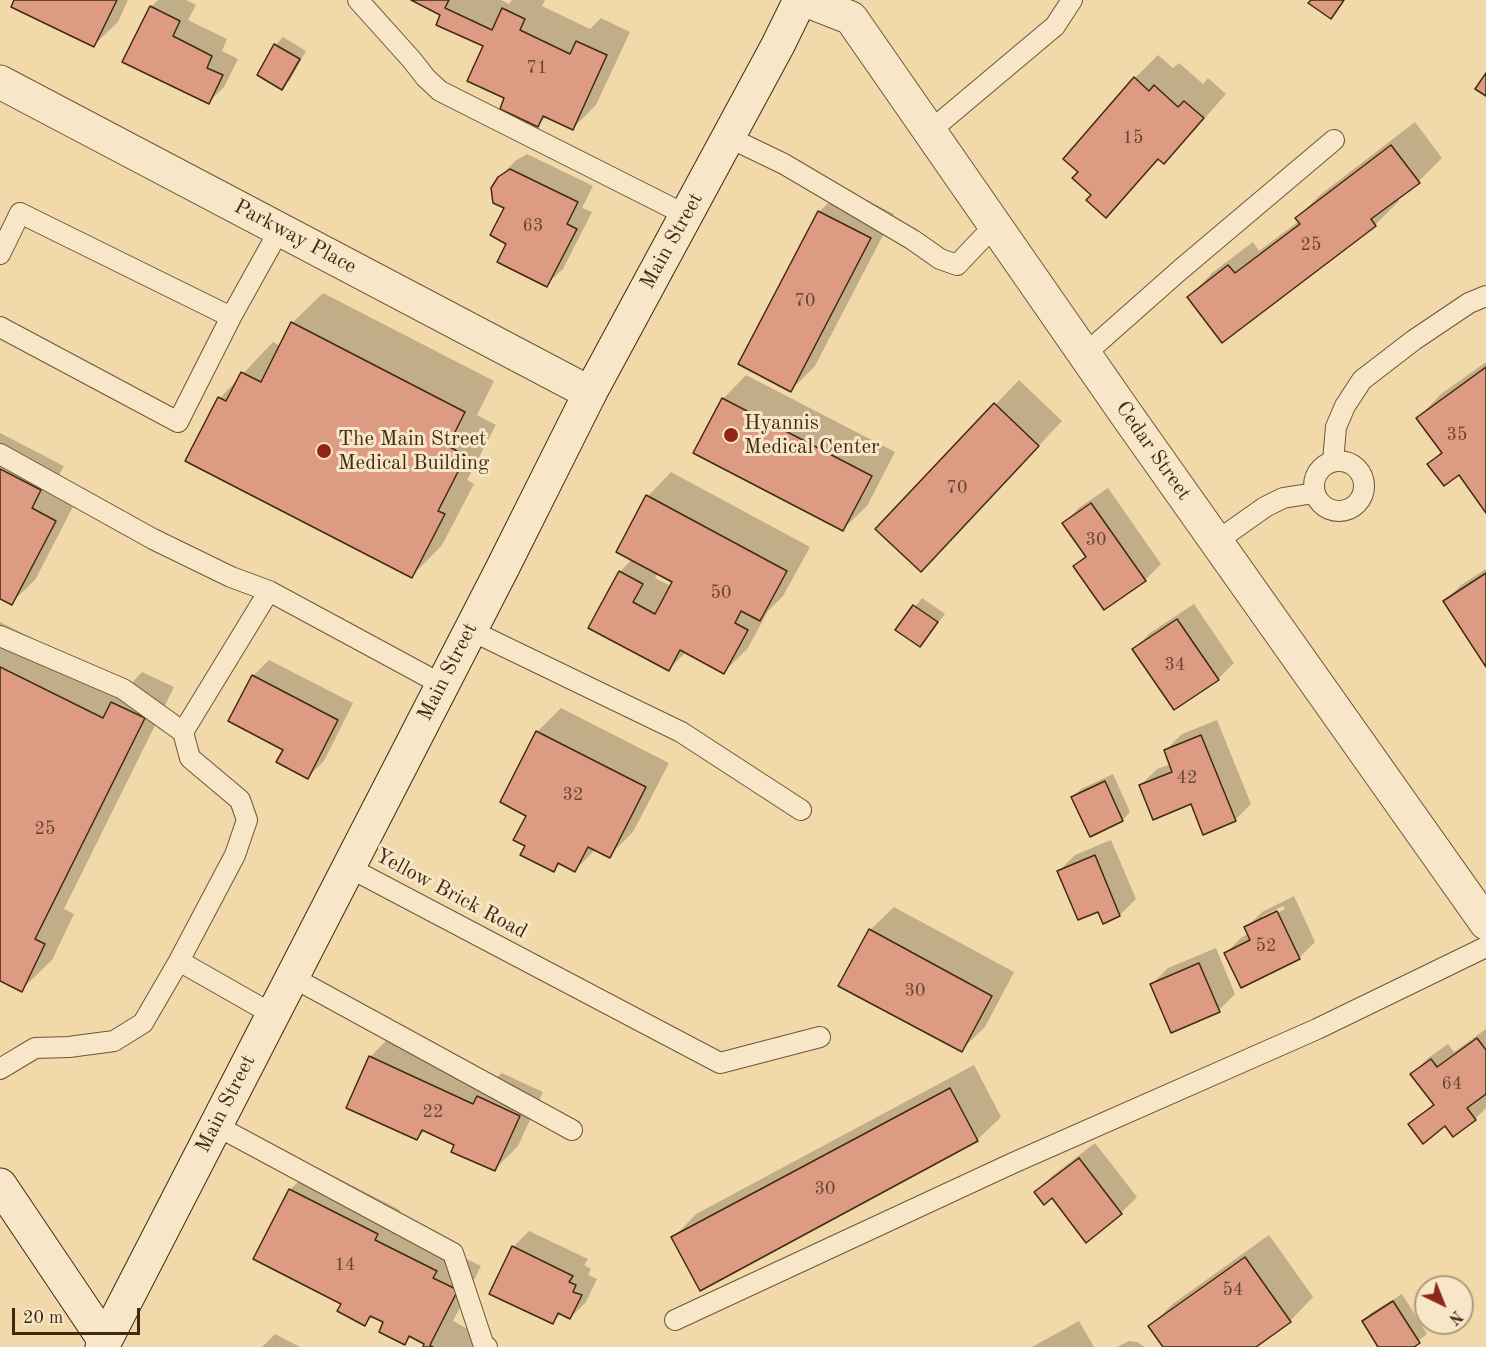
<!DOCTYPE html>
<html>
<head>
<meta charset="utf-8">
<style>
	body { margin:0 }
	#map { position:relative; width:1486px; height:1347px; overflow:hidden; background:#f2d9a9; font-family:"Old Standard TT",serif }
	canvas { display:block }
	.north { position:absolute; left:1414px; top:1275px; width:60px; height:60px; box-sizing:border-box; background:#f7e6c7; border:2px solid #ae9b7e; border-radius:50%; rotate:137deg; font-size:16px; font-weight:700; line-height:24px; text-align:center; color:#402a11 }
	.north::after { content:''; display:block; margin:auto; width:21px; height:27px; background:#8f2418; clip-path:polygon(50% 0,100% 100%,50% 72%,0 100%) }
	.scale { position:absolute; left:12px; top:1308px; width:128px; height:27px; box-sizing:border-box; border:3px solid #402a11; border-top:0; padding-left:8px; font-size:18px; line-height:21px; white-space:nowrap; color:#402a11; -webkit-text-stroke:4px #f7e6c7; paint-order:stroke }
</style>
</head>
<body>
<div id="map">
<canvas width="1486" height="1347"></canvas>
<div class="north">N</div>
<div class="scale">20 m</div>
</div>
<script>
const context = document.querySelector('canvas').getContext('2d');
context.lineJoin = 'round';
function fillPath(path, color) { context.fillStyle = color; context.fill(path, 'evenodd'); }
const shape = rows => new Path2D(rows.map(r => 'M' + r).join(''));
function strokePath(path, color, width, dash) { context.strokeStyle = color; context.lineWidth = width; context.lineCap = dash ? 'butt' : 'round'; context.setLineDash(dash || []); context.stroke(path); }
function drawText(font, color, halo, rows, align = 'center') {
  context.font = font + ' "Old Standard TT",serif'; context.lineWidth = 6; context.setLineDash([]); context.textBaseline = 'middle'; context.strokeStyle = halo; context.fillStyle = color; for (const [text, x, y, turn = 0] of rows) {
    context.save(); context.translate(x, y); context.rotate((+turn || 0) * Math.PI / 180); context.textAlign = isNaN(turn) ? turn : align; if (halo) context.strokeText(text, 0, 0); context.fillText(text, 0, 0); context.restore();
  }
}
const shadow = shape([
	[16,0,128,0,118,22,94,45],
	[158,0,186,0,196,5,188,20,227,39,222,51,238,59,224,87,208,103,151,7],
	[412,0,501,0,509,4,512,0,545,0,542,6,590,29,601,18,630,32,596,105,573,128,547,116,538,125,506,98,485,46,442,14],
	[283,37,306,51,290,80,282,88,276,45],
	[1158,55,1173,68,1179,63,1203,84,1208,78,1226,94,1187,138,1164,162,1160,158,1106,216,1080,172,1135,78],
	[1415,122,1442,158,1419,181,1397,198,1399,201,1375,225,1222,341,1189,297,1212,273,1253,242,1259,251,1299,221,1297,218,1320,195],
	[527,154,593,186,582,208,592,212,563,269,546,285,508,243,506,208,499,178,515,161],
	[843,188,894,214,815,366,791,390,819,212],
	[323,293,494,381,477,415,496,425,467,480,474,484,442,545,412,576,220,398,273,342,280,346,292,323],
	[1486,362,1486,511,1460,473,1429,464,1442,451,1418,418,1441,394],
	[746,375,895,452,867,506,843,529,723,399],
	[1019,380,1062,421,944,546,877,529],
	[0,433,64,466,54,484,78,497,35,580,11,603,0,598],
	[671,472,810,547,783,596,768,611,748,648,724,672,686,652,669,669,590,627,620,572,632,559,618,552,648,496],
	[658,573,674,582,671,586,655,578],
	[1108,488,1161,564,1145,580,1075,566,1086,555,1064,523,1080,507],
	[1486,569,1486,664,1445,601,1461,585],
	[922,598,945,614,920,645,897,630],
	[1194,604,1234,663,1218,679,1134,649,1150,633],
	[0,622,129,686,142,672,174,687,64,909,74,914,52,960,21,990,0,979],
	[269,660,353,703,324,761,308,777,285,749,253,676],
	[561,708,669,763,633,832,609,856,596,849,575,870,561,863,554,870,527,845,528,815,537,732],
	[1217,720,1251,804,1235,820,1192,802,1141,785,1157,769,1171,764,1166,750,1182,734],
	[1113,774,1130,812,1123,820,1073,797,1081,789],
	[1111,840,1136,899,1120,915,1099,910,1059,871,1075,855],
	[1294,896,1315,942,1299,958,1226,953,1242,937,1249,934,1246,928,1262,912],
	[1283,906,1285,909,1263,920,1263,916],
	[894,907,1014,972,985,1027,961,1050,870,930],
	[1216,948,1235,994,1219,1010,1152,984,1168,968],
	[1486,1029,1486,1092,1484,1094,1486,1096,1486,1108,1475,1119,1445,1124,1410,1124,1434,1103,1412,1074,1428,1058,1448,1044,1454,1052],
	[394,1033,495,1079,502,1073,543,1092,518,1146,494,1170,455,1144,425,1130,417,1139,370,1057],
	[974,1065,1001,1117,977,1140,673,1238,696,1214],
	[1095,1143,1137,1197,1121,1213,1036,1192,1052,1176],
	[314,1166,400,1210,397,1216,456,1254,481,1266,453,1321,479,1335,473,1347,424,1347,426,1343,412,1336,405,1343,385,1322,373,1316,365,1324,343,1303,290,1190],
	[529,1231,588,1259,584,1265,591,1269,588,1275,597,1279,586,1302,570,1318,562,1313,552,1323,513,1247],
	[1269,1235,1313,1297,1290,1321,1254,1347,1165,1347,1150,1326,1174,1303],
	[1402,1294,1427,1334,1411,1347,1380,1347,1364,1321,1371,1313],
	[1079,1321,1094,1347,1032,1347],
	[275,1334,300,1347,262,1347],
	[1129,1341,1137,1342,1145,1347,1117,1347]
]);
const building = shape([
	[14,0,117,0,94,47,11,7,14,0],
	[411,0,449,0,445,8,492,30,502,8,525,19,520,30,570,54,576,41,607,55,573,130,543,116,538,127,500,109,504,98,467,81,483,46,436,25,440,15,411,0],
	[1311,0,1344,0,1331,19,1308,3,1311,0],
	[150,6,180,21,173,36,212,56,207,68,223,75,209,104,122,62,150,6],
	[274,44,300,59,282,90,257,75,274,44],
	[1486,73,1486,96,1475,89,1486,73],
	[1134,77,1149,91,1154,85,1178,107,1184,101,1204,118,1164,164,1158,159,1106,218,1086,200,1091,195,1072,178,1078,172,1063,159,1134,77],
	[1391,145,1420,183,1371,219,1376,226,1222,343,1187,297,1228,265,1235,273,1300,224,1295,218,1391,145],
	[510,169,578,202,567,224,577,229,547,287,497,262,506,244,490,235,504,208,493,203,491,188,498,177,510,169],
	[818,211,871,238,791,392,738,364,818,211],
	[291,322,465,412,448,446,466,456,438,511,445,514,412,578,185,461,218,397,226,401,241,372,261,382,291,322],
	[1486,367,1486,513,1459,475,1444,486,1427,464,1442,453,1416,418,1486,367],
	[722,398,872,476,843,531,693,453,722,398],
	[994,403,1039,446,921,572,875,529,994,403],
	[0,469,41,490,32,508,56,521,12,605,0,599,0,469],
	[646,495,787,571,760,621,741,611,735,623,748,630,724,674,680,650,669,671,588,628,619,571,643,584,633,602,655,614,672,582,616,552,646,495],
	[1091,503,1146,581,1104,610,1073,566,1086,557,1062,523,1091,503],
	[1486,573,1486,667,1443,601,1486,573],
	[913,605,938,622,920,647,895,630,913,605],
	[1177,619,1219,680,1174,710,1132,649,1177,619],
	[0,667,103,718,111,702,145,718,35,939,45,944,22,992,0,981,0,667],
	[252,675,338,720,308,779,276,762,283,750,228,721,252,675],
	[536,731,646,787,610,858,588,847,575,872,558,863,554,872,520,855,525,846,513,840,526,816,500,802,536,731],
	[1201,735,1236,821,1203,835,1191,804,1153,820,1139,785,1172,772,1164,750,1201,735],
	[1105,781,1123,821,1090,837,1071,797,1105,781],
	[1095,855,1120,916,1103,924,1098,912,1078,920,1057,871,1095,855],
	[1277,911,1300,959,1241,988,1224,953,1250,940,1244,927,1277,911],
	[869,929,992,996,962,1052,838,986,869,929],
	[1199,963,1220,1012,1171,1033,1150,984,1199,963],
	[1477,1038,1486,1050,1486,1094,1467,1108,1476,1120,1453,1137,1445,1126,1423,1144,1408,1124,1434,1105,1410,1074,1431,1059,1437,1067,1477,1038],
	[369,1056,473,1104,477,1096,520,1116,495,1171,451,1152,454,1145,422,1130,417,1140,346,1108,369,1056],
	[950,1088,978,1141,700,1291,671,1237,950,1088],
	[1079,1158,1122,1214,1086,1243,1052,1198,1044,1205,1034,1192,1079,1158],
	[289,1189,378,1234,375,1240,437,1271,433,1278,458,1290,430,1345,433,1347,423,1347,424,1344,409,1336,405,1345,379,1332,383,1322,370,1316,365,1326,337,1311,341,1304,253,1259,289,1189],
	[512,1246,573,1276,569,1282,576,1285,573,1292,582,1295,570,1319,558,1313,553,1324,489,1294,512,1246],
	[1245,1257,1291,1322,1256,1347,1163,1347,1148,1326,1245,1257],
	[1393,1301,1420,1343,1414,1347,1378,1347,1362,1321,1393,1301]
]);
const lane = shape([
	[358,0,411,59,426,78,440,91,686,215],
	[930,131,1055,26,1072,0],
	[728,137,784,164,913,240,940,259,957,265,995,225],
	[0,254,20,213,231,317],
	[0,327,178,422,231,317,280,229],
	[1085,354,1180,270,1334,140],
	[0,454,153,539,231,577,269,591,441,684],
	'1314 486a25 25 0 1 1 50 0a25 25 0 1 1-50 0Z',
	[1333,461,1336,427,1345,406,1362,380,1414,340,1469,303,1486,296],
	[1217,541,1265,507,1283,498,1314,493],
	[470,630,681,732,801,810],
	[0,636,123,689,183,732,190,758,240,800,247,820,235,855,179,961,272,1014],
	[183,732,269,591],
	[348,867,720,1063,820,1037],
	[292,977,572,1130],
	[0,1069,35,1048,69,1047,114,1041,143,1023,179,961],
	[215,1125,453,1253,484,1346,487,1347],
	[675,1320,1013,1163,1317,1029,1486,947]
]);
const street = shape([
	[805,0,851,18,1126,414,1486,923],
	[0,82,590,393]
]);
const secondary = shape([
	[0,1185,105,1341],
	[102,1347,502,569,590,393,778,45,800,0]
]);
const markers = [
	[731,435,8,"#8f2418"],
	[324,451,8,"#8f2418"]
];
const numberNames = [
	["71",537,68],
	["15",1133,138],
	["63",533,226],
	["25",1311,245],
	["70",805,301],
	["35",1457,435],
	["70",957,488],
	["30",1096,540],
	["50",721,593],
	["34",1175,665],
	["42",1187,778],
	["32",573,795],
	["25",45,829],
	["52",1266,946],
	["30",915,991],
	["64",1452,1084],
	["22",433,1112],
	["30",825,1189],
	["14",345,1265],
	["54",1233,1290]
];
const streetNames = [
	["Parkway Place",295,237,28],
	["Main Street",672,241,-61],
	["Cedar Street",1153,451,55],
	["Main Street",448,672,-63],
	["Yellow Brick Road",451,894,28],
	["Main Street",226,1104,-63]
];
const poiNames = [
	["Hyannis",744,423],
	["Medical Center",744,447],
	["The Main Street",338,439],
	["Medical Building",338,463]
];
fillPath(shadow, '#0003');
fillPath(building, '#dd9b84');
strokePath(building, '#402a11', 1.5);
strokePath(lane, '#6c5637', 22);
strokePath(street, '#6c5637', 35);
strokePath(secondary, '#402a11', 35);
strokePath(lane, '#f7e6c7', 20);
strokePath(street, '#f7e6c7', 33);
strokePath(secondary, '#f7e6c7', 33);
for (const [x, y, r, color] of markers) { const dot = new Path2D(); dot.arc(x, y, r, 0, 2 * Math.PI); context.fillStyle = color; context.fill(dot); strokePath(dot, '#f7e6c7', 2); }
drawText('18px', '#67462e', null, numberNames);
drawText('21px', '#402a11', '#f7e6c7', streetNames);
drawText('21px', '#402a11', '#f7e6c7', poiNames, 'left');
</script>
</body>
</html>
